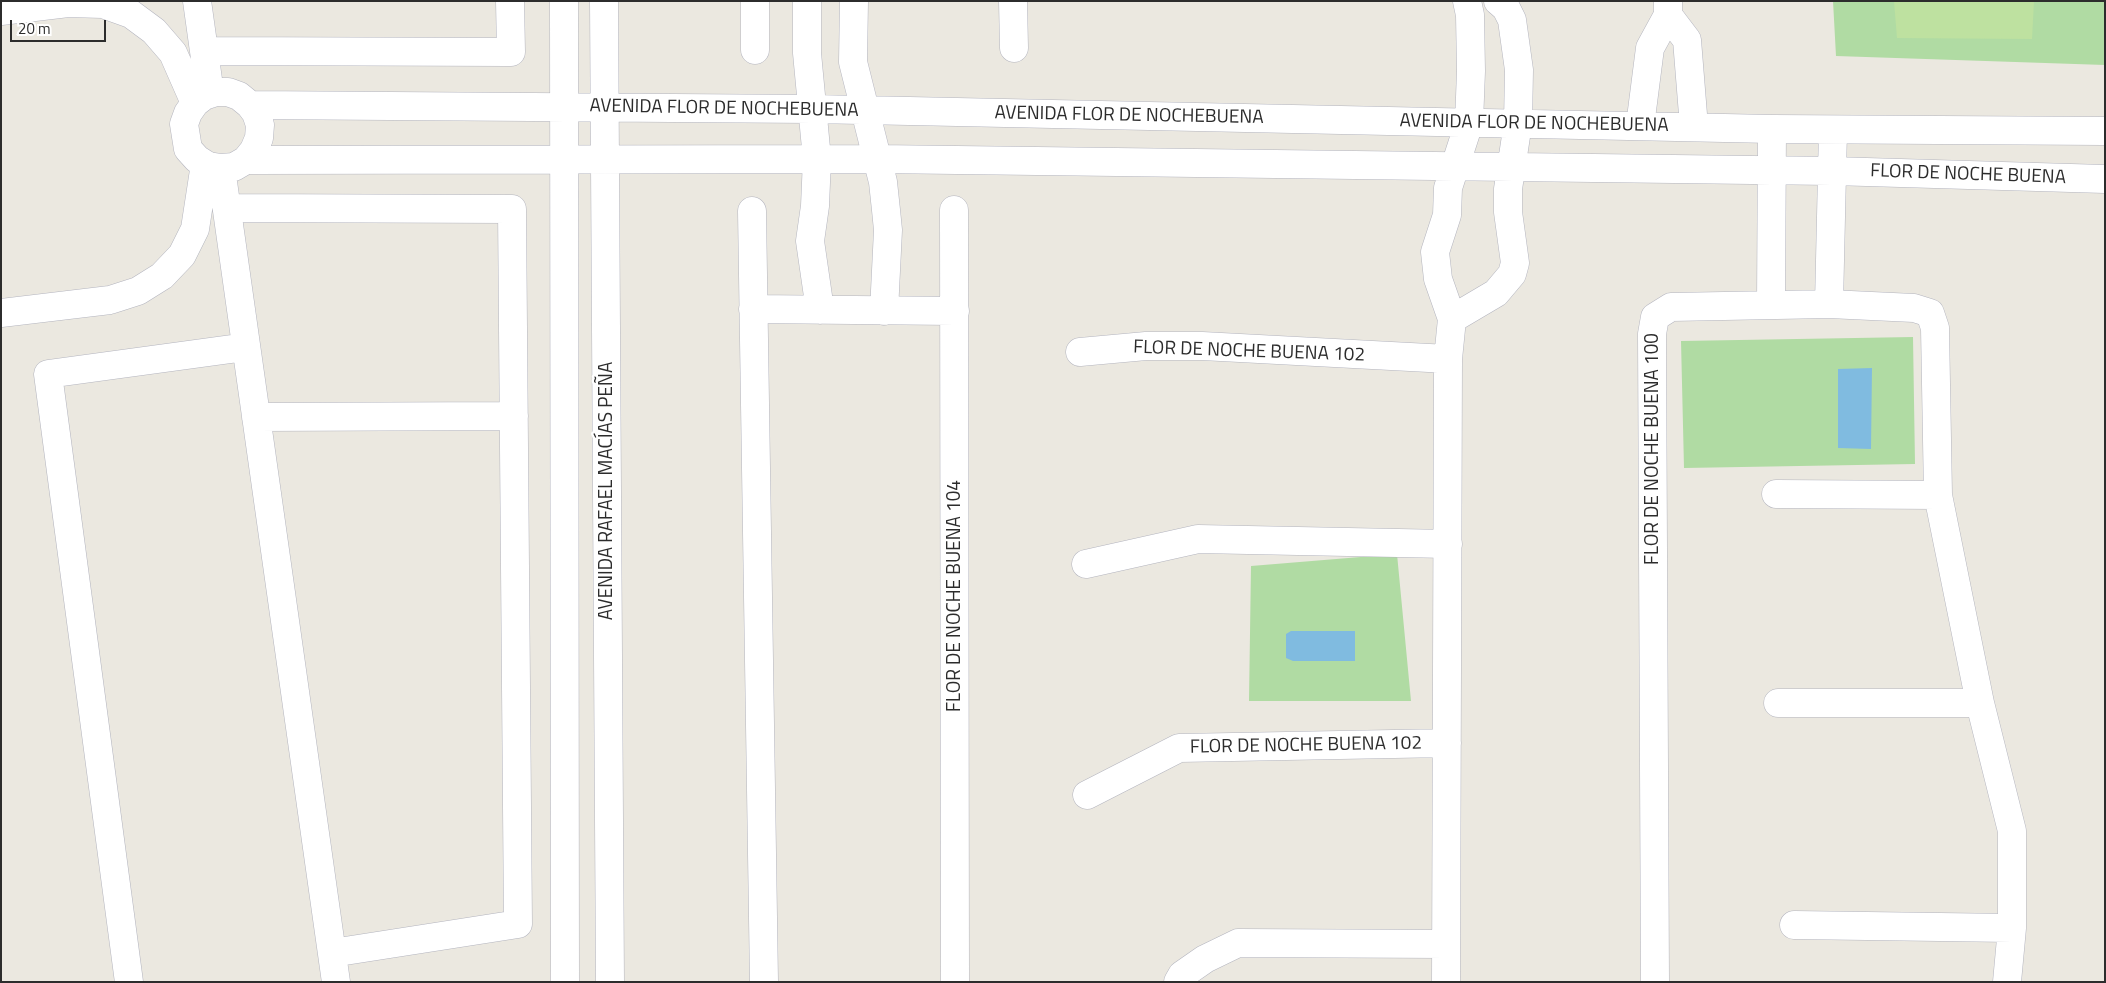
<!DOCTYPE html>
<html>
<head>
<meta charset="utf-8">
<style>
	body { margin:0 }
	#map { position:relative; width:2106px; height:983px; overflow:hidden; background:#ebe8e0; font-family:"Titillium Web",sans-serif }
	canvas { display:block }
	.frame { position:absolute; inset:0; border:2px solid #2c2c2c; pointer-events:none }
	.scale { position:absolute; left:10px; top:20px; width:96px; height:22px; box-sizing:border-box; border:2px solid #2c2c2c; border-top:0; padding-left:6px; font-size:15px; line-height:18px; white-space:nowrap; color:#2c2c2c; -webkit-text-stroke:4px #fff; paint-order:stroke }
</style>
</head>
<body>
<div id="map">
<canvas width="2106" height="983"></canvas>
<div class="frame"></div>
<div class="scale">20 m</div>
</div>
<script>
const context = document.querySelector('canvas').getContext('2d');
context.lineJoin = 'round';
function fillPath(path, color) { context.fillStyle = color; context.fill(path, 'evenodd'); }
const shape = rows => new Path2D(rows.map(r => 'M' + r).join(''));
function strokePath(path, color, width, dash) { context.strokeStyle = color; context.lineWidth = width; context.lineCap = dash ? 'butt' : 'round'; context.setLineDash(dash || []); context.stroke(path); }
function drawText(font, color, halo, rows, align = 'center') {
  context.font = font + ' "Titillium Web",sans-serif'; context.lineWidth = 4.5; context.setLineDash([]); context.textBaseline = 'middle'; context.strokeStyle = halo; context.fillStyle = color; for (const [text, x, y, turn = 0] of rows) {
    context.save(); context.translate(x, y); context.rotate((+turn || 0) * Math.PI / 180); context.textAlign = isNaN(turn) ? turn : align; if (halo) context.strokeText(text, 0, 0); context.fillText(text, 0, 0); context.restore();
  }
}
const green = shape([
	[1833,1,2105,1,2105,65,1836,56],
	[1913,337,1915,464,1684,468,1681,341],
	[1397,554,1411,701,1249,701,1251,566]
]);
const pitch = shape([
	[1894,1,2034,1,2032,39,1897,38]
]);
const water = shape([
	[1872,368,1871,449,1838,448,1838,369],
	[1291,631,1355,631,1355,661,1293,661,1286,658,1286,634]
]);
const minor = shape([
	[197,1,210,94],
	[564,1,565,982],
	[604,1,610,982],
	[807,1,807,53,817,159,815,206,810,241,820,310],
	[854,1,853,62,883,182,886,210,888,230,884,311],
	[1013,1,1014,48],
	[1,11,68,3,103,4,131,14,154,31,173,53,195,103],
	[1668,15,1687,40,1694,127],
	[755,50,755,1],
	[205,51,511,52,510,1],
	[250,105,256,113,260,125,259,138,254,150,246,160,234,167,221,168,208,166,197,159,188,149,184,124,188,113,195,103,204,96,216,92,228,92,239,96,250,105,813,109,1772,129,2105,131],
	[1640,126,1650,48,1668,15,1668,1],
	[246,160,877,159,1832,171,2105,179],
	[221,168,336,982],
	[227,208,512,209,518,924,332,953],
	[954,210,955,982],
	[752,211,764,982],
	[1829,304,1833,130],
	[1771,305,1772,129],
	[753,309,955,311],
	[1,313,110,300,138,291,162,276,182,255,195,229,205,164],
	[1452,319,1496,293,1512,274,1515,263,1508,212,1508,189,1518,123,1519,70,1512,20,1506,8,1498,1],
	[1080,352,1146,346,1202,346,1448,359],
	[256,417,514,416],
	[1776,494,1938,495],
	[1086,564,1198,539,1448,544],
	[1778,703,1980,703],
	[1087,795,1179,748,1447,743],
	[1794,925,2012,928],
	[129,982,48,374,246,347],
	[1178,982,1182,975,1205,959,1238,943,1446,944],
	[1446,982,1448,359,1452,319,1438,279,1435,252,1447,215,1448,188,1469,123,1471,71,1470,15,1467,1],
	[1655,982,1652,334,1655,317,1671,307,1829,304,1914,308,1930,313,1935,328,1938,495,1980,703,2012,831,2012,928,2007,982]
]);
const streetNames = [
	["AVENIDA FLOR DE NOCHEBUENA",724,109,1],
	["AVENIDA FLOR DE NOCHEBUENA",1129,116,1],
	["AVENIDA FLOR DE NOCHEBUENA",1534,124,1],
	["FLOR DE NOCHE BUENA",1968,175,2],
	["FLOR DE NOCHE BUENA 102",1249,352,2],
	["FLOR DE NOCHE BUENA 100",1653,449,-90],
	["AVENIDA RAFAEL MACÍAS PEÑA",607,491,-90],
	["FLOR DE NOCHE BUENA 104",955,596,-90],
	["FLOR DE NOCHE BUENA 102",1306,746,-1]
];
fillPath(green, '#b0dba3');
fillPath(pitch, '#bee1a0');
fillPath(water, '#80bbe0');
strokePath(minor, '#b3b4be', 29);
strokePath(minor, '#fff', 28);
drawText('19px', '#2c2c2c', '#fff', streetNames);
</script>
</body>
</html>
